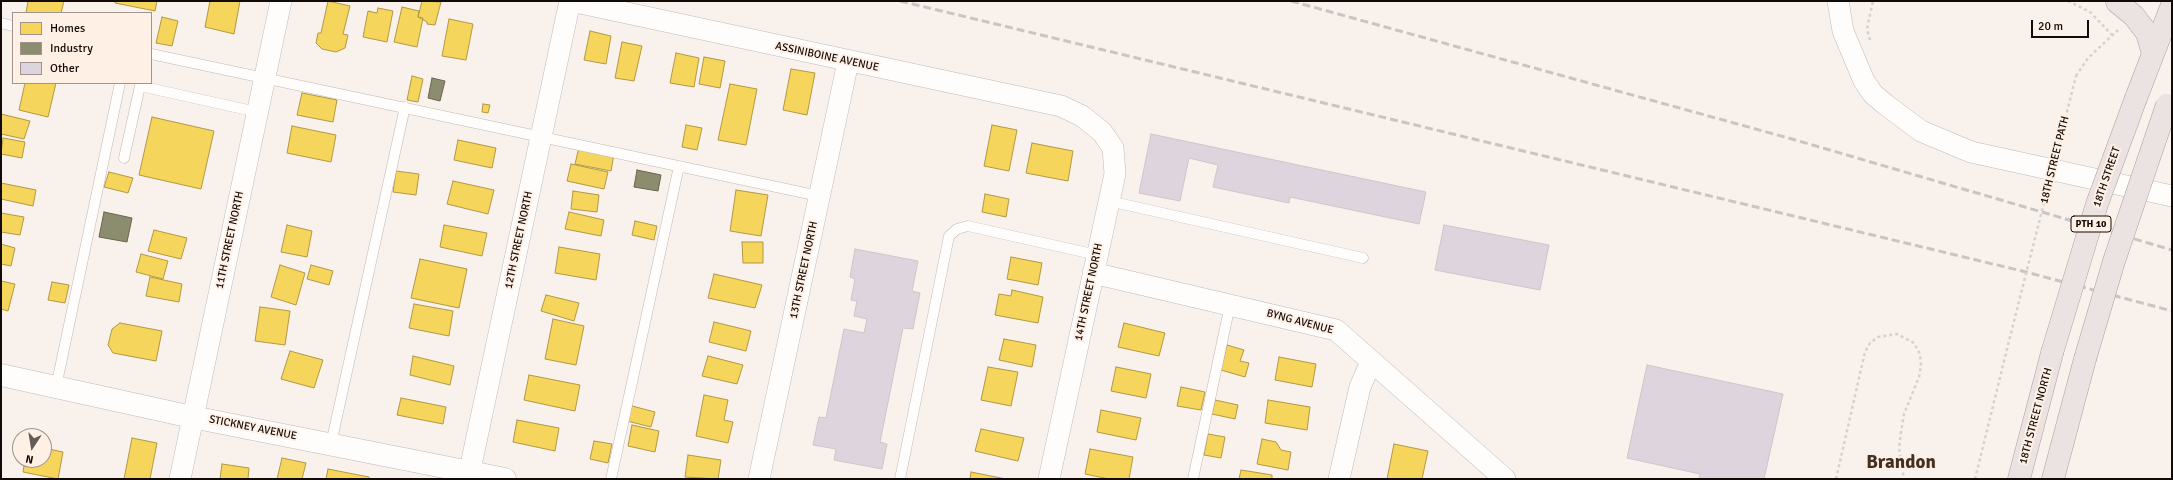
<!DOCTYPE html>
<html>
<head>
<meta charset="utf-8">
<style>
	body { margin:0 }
	#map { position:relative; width:2173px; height:480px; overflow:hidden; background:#f9f1ec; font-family:Signika,sans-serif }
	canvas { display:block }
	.frame { position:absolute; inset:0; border:2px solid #120a06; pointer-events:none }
	.legend { position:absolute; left:12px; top:12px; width:140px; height:72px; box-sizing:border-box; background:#fff0e6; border:1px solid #a0948c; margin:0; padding:5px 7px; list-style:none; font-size:12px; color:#120a06 }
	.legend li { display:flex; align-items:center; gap:8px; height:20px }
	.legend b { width:20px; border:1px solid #a0948c }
	.north { position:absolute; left:12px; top:428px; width:40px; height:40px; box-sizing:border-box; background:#fff0e6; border:1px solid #a0948c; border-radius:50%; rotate:192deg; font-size:11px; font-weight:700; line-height:16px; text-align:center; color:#120a06 }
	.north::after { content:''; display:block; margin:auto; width:14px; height:18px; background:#635b56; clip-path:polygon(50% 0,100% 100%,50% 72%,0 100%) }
	.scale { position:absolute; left:2031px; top:20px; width:58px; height:18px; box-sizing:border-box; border:2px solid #120a06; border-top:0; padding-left:5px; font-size:12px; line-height:14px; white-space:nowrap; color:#120a06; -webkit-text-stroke:3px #fff0e6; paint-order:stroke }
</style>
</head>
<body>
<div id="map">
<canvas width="2173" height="480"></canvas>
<div class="frame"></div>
<ul class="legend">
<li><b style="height:11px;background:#f6d55c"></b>Homes</li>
<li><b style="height:11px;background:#8c8c6e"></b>Industry</li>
<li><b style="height:11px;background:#ded4dd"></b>Other</li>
</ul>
<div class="north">N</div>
<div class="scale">20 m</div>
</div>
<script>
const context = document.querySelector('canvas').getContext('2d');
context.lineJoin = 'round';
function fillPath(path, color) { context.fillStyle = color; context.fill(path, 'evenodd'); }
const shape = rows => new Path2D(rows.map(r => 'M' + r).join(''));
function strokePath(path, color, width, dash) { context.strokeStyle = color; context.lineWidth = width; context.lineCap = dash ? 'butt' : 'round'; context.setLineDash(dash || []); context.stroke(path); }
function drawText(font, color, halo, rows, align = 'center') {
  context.font = font + ' Signika,sans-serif'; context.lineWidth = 4; context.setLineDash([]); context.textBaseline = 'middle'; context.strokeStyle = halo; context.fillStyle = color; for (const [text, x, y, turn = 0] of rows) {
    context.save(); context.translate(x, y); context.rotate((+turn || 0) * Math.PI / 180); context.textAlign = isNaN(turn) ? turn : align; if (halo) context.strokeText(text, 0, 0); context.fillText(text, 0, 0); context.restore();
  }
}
const homes = shape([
	[28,1,64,1,61,13,26,13,28,1],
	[115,1,157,1,155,11,115,3,115,1],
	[210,1,240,1,234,34,205,27,210,1],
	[328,1,350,6,343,34,348,35,345,48,336,52,322,49,316,43,318,33,321,33,328,1],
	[422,1,441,2,435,25,427,24,427,22,418,17,422,1],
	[402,7,419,11,418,17,423,18,417,47,394,42,402,7],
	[378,8,393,11,387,42,363,37,368,11,377,13,378,8],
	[162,17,178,21,172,46,156,43,162,17],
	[449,19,473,24,466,60,442,56,449,19],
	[590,31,611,36,606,64,584,60,590,31],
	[622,42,642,46,634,81,615,78,622,42],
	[676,53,699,58,694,87,670,83,676,53],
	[704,57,725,61,720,88,699,84,704,57],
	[791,69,815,73,807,115,783,110,791,69],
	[412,76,423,79,418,102,407,100,412,76],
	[25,83,56,83,48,117,19,110,25,83],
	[730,84,757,89,746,145,718,140,730,84],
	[302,93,337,100,333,122,297,115,302,93],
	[483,104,490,105,488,113,482,112,483,104],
	[1,114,30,121,24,139,1,134,1,114],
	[152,117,214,131,201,189,139,175,152,117],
	[686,125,702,128,697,150,682,147,686,125],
	[992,125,1017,130,1009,171,984,166,992,125],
	[292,126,336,135,331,162,287,153,292,126],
	[3,138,25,142,22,158,1,154,3,138],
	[458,140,496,148,492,168,454,160,458,140],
	[1032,143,1073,151,1068,181,1026,173,1032,143],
	[579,147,614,154,611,171,575,164,579,147],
	[571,164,608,172,604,189,567,181,571,164],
	[396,171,419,174,416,195,393,192,396,171],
	[109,172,133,178,128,193,104,187,109,172],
	[453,181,494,190,488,214,447,204,453,181],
	[1,183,36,190,33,206,1,199,1,183],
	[736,190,768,195,761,236,730,231,736,190],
	[573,191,599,195,597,212,571,209,573,191],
	[985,194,1009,199,1006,217,982,212,985,194],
	[569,212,604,220,601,236,565,229,569,212],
	[1,213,24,217,20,235,1,232,1,213],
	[635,221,657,226,654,240,632,235,635,221],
	[287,225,312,231,307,257,281,252,287,225],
	[444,225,487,233,482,256,440,247,444,225],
	[154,230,187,238,181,259,148,251,154,230],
	[742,242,763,242,763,263,743,263,742,242],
	[1,244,15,248,11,266,1,264,1,244],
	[559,247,600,254,596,280,555,273,559,247],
	[141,254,168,261,163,279,136,272,141,254],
	[1011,257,1042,263,1038,285,1007,279,1011,257],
	[420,259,467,269,459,308,411,298,420,259],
	[280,265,305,273,296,305,271,297,280,265],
	[311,265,333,271,329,285,307,279,311,265],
	[714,274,762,285,755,308,708,298,714,274],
	[150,277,182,284,179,302,146,296,150,277],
	[1,281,15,284,8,311,1,309,1,281],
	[52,282,69,285,65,303,48,300,52,282],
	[1012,290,1043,297,1038,323,995,315,999,294,1011,296,1012,290],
	[546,295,579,303,574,321,541,311,546,295],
	[414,304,453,311,449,336,409,328,414,304],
	[260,307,290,311,285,345,255,341,260,307],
	[553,319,584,326,576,365,545,359,553,319],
	[714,322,751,331,746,351,709,342,714,322],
	[120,323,162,331,156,361,113,353,108,345,112,329,120,323],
	[1124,323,1165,333,1159,356,1118,347,1124,323],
	[1004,339,1036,345,1032,367,999,360,1004,339],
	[1227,345,1244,350,1240,361,1249,363,1245,377,1221,370,1227,345],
	[290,351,323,360,314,388,281,379,290,351],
	[413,356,454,366,450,385,410,375,413,356],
	[708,356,743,365,737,384,702,376,708,356],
	[1279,357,1316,364,1312,387,1275,380,1279,357],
	[988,367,1018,372,1011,406,981,400,988,367],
	[1116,367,1151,374,1146,398,1111,391,1116,367],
	[529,375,580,385,575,411,524,400,529,375],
	[1181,387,1205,392,1201,410,1177,406,1181,387],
	[704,395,728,400,724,420,733,422,728,443,696,436,704,395],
	[401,398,446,407,443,424,397,415,401,398],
	[1215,400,1238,405,1235,419,1212,414,1215,400],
	[1268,400,1310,407,1307,430,1265,423,1268,400],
	[632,406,655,412,651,427,627,421,632,406],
	[1101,410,1141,418,1136,440,1097,432,1101,410],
	[517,420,559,428,555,451,513,442,517,420],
	[632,425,659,431,655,452,628,446,632,425],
	[981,429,1024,438,1018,461,975,451,981,429],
	[1208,434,1225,437,1221,458,1204,455,1208,434],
	[132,438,157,443,150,479,124,479,132,438],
	[1262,439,1276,442,1281,450,1291,452,1288,470,1257,464,1262,439],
	[594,441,612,444,608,463,590,459,594,441],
	[1394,444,1428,451,1422,479,1387,479,1394,444],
	[44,448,63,452,58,479,23,472,25,460,44,460,44,448],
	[1090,449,1133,457,1129,479,1109,479,1085,474,1090,449],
	[688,455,721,460,718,479,685,477,688,455],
	[282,458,306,463,302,479,277,479,282,458],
	[222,464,249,468,248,479,220,479,222,464],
	[328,469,369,477,369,479,326,479,328,469],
	[1241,470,1272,475,1272,479,1239,479,1241,470],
	[971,472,1006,479,970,479,971,472]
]);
const industry = shape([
	[432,78,445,81,440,101,428,98,432,78],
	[637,170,661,175,658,191,634,187,637,170],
	[104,212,132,218,127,242,99,237,104,212]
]);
const building = shape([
	[1151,134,1426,192,1419,224,1290,197,1289,203,1213,187,1218,165,1189,158,1180,201,1139,193,1151,134],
	[1444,225,1549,245,1540,290,1435,270,1444,225],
	[855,249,918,261,912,291,920,293,913,329,903,328,880,442,887,444,882,469,834,460,836,449,813,445,819,417,826,418,844,329,864,333,867,319,854,316,857,301,851,300,855,279,850,277,855,249],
	[1647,365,1783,394,1764,479,1699,479,1700,474,1627,458,1647,365]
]);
const path = shape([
	[2068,1,2090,12,2112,35],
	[1870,40,1867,29,1873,1],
	[2076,76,2088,58,2118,30],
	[1836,479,1865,352,1870,343,1878,337,1897,334,1914,343,1920,354,1921,366,1919,377,1904,414,1901,432,1899,448,1904,479],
	[1975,479,2008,345]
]);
const service = shape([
	[1,23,13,26],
	[151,54,819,196],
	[124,158,140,86,257,112],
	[1109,201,1363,258],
	[56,387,120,83],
	[331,444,405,107],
	[611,479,679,166],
	[900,479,949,236,957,229,968,226,1097,255],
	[1193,479,1230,305]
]);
const minor = shape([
	[571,1,1061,106,1082,116,1102,132,1113,148,1115,174,1049,479],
	[1838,1,1843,31,1864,81,1873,94,1886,105,1921,131,1971,152,2172,196],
	[1093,273,1336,330,1505,479],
	[180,479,281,1],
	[468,479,570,1],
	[759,479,848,62],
	[1339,479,1360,387,1371,362]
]);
const tertiary = shape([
	[1,375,192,417,505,479]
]);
const primary = shape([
	[2117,2,2134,16,2147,33,2153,54],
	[2136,98,2172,5],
	[2019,479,2052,353],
	[2053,479,2085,359]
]);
const rail = shape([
	[900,1,2022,271,2172,311],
	[1291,1,1792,139,2172,250]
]);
const pathBridge = shape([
	[2008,345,2076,76]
]);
const primaryBridge = shape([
	[2052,353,2097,204,2136,98],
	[2085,359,2114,261,2167,105]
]);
const shields = [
	[2091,224,40]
];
const shieldNames = [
	["PTH 10",2091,224]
];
const streetNames = [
	["ASSINIBOINE AVENUE",827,57,12],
	["18TH STREET PATH",2055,160,-76],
	["18TH STREET",2107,177,-71],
	["11TH STREET NORTH",230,240,-78],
	["12TH STREET NORTH",519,240,-78],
	["13TH STREET NORTH",804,270,-78],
	["14TH STREET NORTH",1089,292,-78],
	["BYNG AVENUE",1300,322,15],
	["18TH STREET NORTH",2036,416,-75],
	["STICKNEY AVENUE",253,428,11]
];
const townNames = [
	["Brandon",1901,463]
];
fillPath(homes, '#f6d55c');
strokePath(homes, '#b29842', 1);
fillPath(industry, '#8c8c6e');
strokePath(industry, '#67654f', 1);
fillPath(building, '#ded4dd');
strokePath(building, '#ccc6c8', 1);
strokePath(service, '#c1b9b4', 11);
strokePath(minor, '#c1b9b4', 22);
strokePath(tertiary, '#c1b9b4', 23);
strokePath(primary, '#ad9e9a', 23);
strokePath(path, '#d4d1cf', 2.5, [3, 3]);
strokePath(service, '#fefdfc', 10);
strokePath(minor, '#fefdfc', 21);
strokePath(tertiary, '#fefdfc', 22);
strokePath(primary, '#ebe3e2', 22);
strokePath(rail, '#c8c6c4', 3, [8, 4]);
strokePath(primaryBridge, '#ad9e9a', 23, []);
strokePath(pathBridge, '#d4d1cf', 2.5, [3, 3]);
strokePath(primaryBridge, '#ebe3e2', 22);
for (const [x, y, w] of shields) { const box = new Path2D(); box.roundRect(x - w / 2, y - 8, w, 16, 3); context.fillStyle = '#fff0e6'; context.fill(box); strokePath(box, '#120a06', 1); }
drawText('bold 10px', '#120a06', null, shieldNames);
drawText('11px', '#120a06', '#fff0e6', streetNames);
drawText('bold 19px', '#423023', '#fff0e6', townNames);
</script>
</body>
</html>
